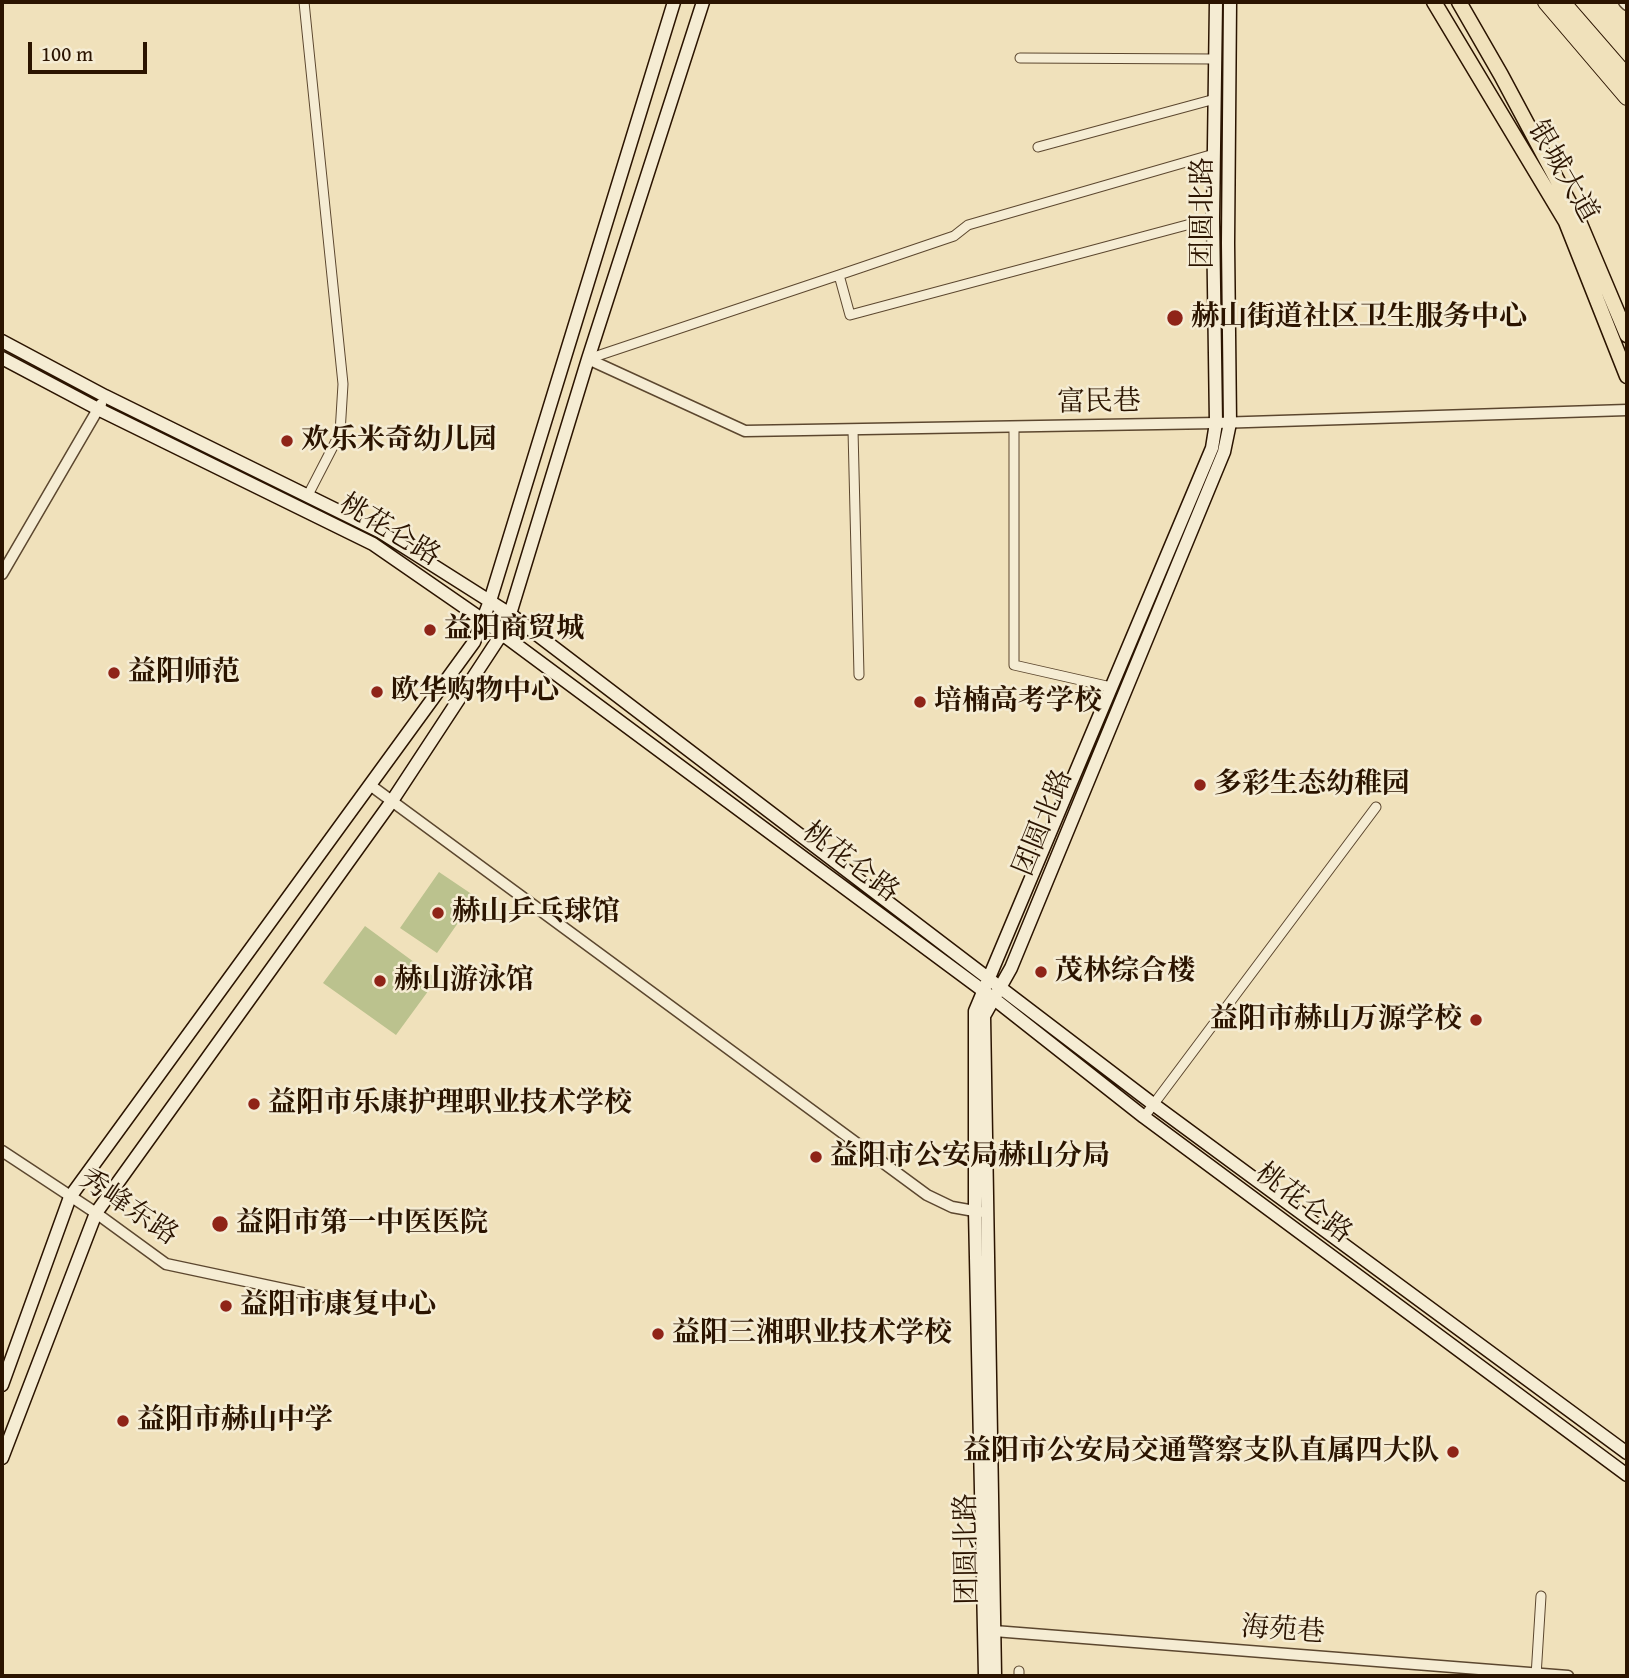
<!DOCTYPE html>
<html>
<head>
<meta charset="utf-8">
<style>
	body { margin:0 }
	#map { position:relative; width:1629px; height:1678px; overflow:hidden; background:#f0e1bb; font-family:"Gentium Book Plus",serif }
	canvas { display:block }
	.frame { position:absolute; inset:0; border:4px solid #2b1400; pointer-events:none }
	.scale { position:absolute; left:28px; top:42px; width:119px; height:32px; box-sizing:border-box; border:4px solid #2b1400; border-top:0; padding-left:9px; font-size:21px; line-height:24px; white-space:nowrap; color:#2b1400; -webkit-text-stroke:5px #f5ecd3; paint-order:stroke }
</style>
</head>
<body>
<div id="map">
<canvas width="1629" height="1678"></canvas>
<div class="frame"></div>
<div class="scale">100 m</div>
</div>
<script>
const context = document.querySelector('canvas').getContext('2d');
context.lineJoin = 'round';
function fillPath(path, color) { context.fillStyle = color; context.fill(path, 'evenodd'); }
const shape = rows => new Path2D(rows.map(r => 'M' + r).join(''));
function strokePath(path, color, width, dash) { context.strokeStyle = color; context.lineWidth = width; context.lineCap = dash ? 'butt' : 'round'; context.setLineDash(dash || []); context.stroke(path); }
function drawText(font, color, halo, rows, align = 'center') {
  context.font = font + ' "Gentium Book Plus","Noto Serif SC",serif'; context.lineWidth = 5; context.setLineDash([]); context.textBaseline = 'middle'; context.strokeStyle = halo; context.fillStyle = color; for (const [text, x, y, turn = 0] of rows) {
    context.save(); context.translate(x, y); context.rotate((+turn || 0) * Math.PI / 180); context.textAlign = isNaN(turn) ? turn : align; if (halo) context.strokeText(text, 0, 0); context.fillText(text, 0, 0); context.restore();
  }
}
const green = shape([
	[439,872,476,897,437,953,400,928],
	[365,926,437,979,396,1035,323,983]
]);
const minor = shape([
	[304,2,343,384,340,433,308,495],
	[1020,58,1215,59],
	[1038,147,1215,99],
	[1213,218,850,315,839,275,954,236,968,225,1214,154],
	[588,359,839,275],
	[1014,427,1014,665,1111,687],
	[853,430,859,675],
	[1144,1117,1376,807],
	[1019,1671,1019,1676],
	[1536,1676,1541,1596]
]);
const tertiary = shape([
	[1624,2,1627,5],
	[588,359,745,431,1216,423,1627,410],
	[2,574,101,404],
	[370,785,927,1195,952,1207,980,1212],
	[2,1151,96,1213,166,1264,321,1297],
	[994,1631,1568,1676]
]);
const secondary = shape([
	[2,341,105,396,379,531,510,614,1153,1104,1627,1453],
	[2,358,98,409,373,544,483,620,993,998,1144,1117,1627,1475],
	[2,1385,70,1197,474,642,490,601,674,2],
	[2,1458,96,1213,392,801,501,635,510,614,588,359,703,2],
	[985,1676,975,1211,975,1011,1212,448,1216,423,1213,218,1216,2],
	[995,1676,984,1016,1011,968,1224,452,1230,423,1228,243,1230,2]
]);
const primary = shape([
	[1434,2,1566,222,1627,376],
	[1459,2,1501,75,1578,219,1627,335]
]);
const motorway = shape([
	[1546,2,1627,97],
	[1562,2,1627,77]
]);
const markers = [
	[1175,318,9,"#8f2418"],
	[287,441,7,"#8f2418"],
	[430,630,7,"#8f2418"],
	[114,673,7,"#8f2418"],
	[377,692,7,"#8f2418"],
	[920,702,7,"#8f2418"],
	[1200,785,7,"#8f2418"],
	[438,913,7,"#8f2418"],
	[1041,972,7,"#8f2418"],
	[380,981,7,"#8f2418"],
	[1476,1020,7,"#8f2418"],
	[254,1104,7,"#8f2418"],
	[816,1157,7,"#8f2418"],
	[220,1224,9,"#8f2418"],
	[226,1306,7,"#8f2418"],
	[658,1334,7,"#8f2418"],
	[123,1421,7,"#8f2418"],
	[1453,1452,7,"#8f2418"]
];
const streetNames = [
	["银城大道",1562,172,60],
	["团圆北路",1204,213,-90],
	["富民巷",1099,403,-1],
	["桃花仑路",389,531,31],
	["团圆北路",1044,823,-68],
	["桃花仑路",850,863,37],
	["桃花仑路",1303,1204,37],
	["秀峰东路",128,1208,34],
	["团圆北路",968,1549,-91],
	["海苑巷",1283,1631,4]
];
const poiNames = [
	["赫山街道社区卫生服务中心",1191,318],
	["欢乐米奇幼儿园",301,441],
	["益阳商贸城",444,630],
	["益阳师范",128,673],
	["欧华购物中心",391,692],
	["培楠高考学校",934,702],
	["多彩生态幼稚园",1214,785],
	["赫山乒乓球馆",452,913],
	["茂林综合楼",1055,972],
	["赫山游泳馆",394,981],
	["益阳市赫山万源学校",1462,1020,"right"],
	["益阳市乐康护理职业技术学校",268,1104],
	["益阳市公安局赫山分局",830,1157],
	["益阳市第一中医医院",236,1224],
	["益阳市康复中心",240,1306],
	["益阳三湘职业技术学校",672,1334],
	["益阳市赫山中学",137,1421],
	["益阳市公安局交通警察支队直属四大队",1439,1452,"right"]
];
fillPath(green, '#bbc28e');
strokePath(minor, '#5c472f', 11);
strokePath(tertiary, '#5c472f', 13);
strokePath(secondary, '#2b1400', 15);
strokePath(primary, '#2b1400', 17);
strokePath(motorway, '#2b1400', 18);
strokePath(minor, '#f5ecd3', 9);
strokePath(tertiary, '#f5ecd3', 10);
strokePath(secondary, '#f5ecd3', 12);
strokePath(primary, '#f0e1bb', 14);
strokePath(motorway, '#f0e1bb', 16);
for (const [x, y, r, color] of markers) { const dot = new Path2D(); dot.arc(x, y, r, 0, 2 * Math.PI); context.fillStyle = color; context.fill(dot); strokePath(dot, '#f5ecd3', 2.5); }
drawText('28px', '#2b1400', '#f5ecd3', streetNames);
drawText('bold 28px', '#2b1400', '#f5ecd3', poiNames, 'left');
</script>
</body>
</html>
